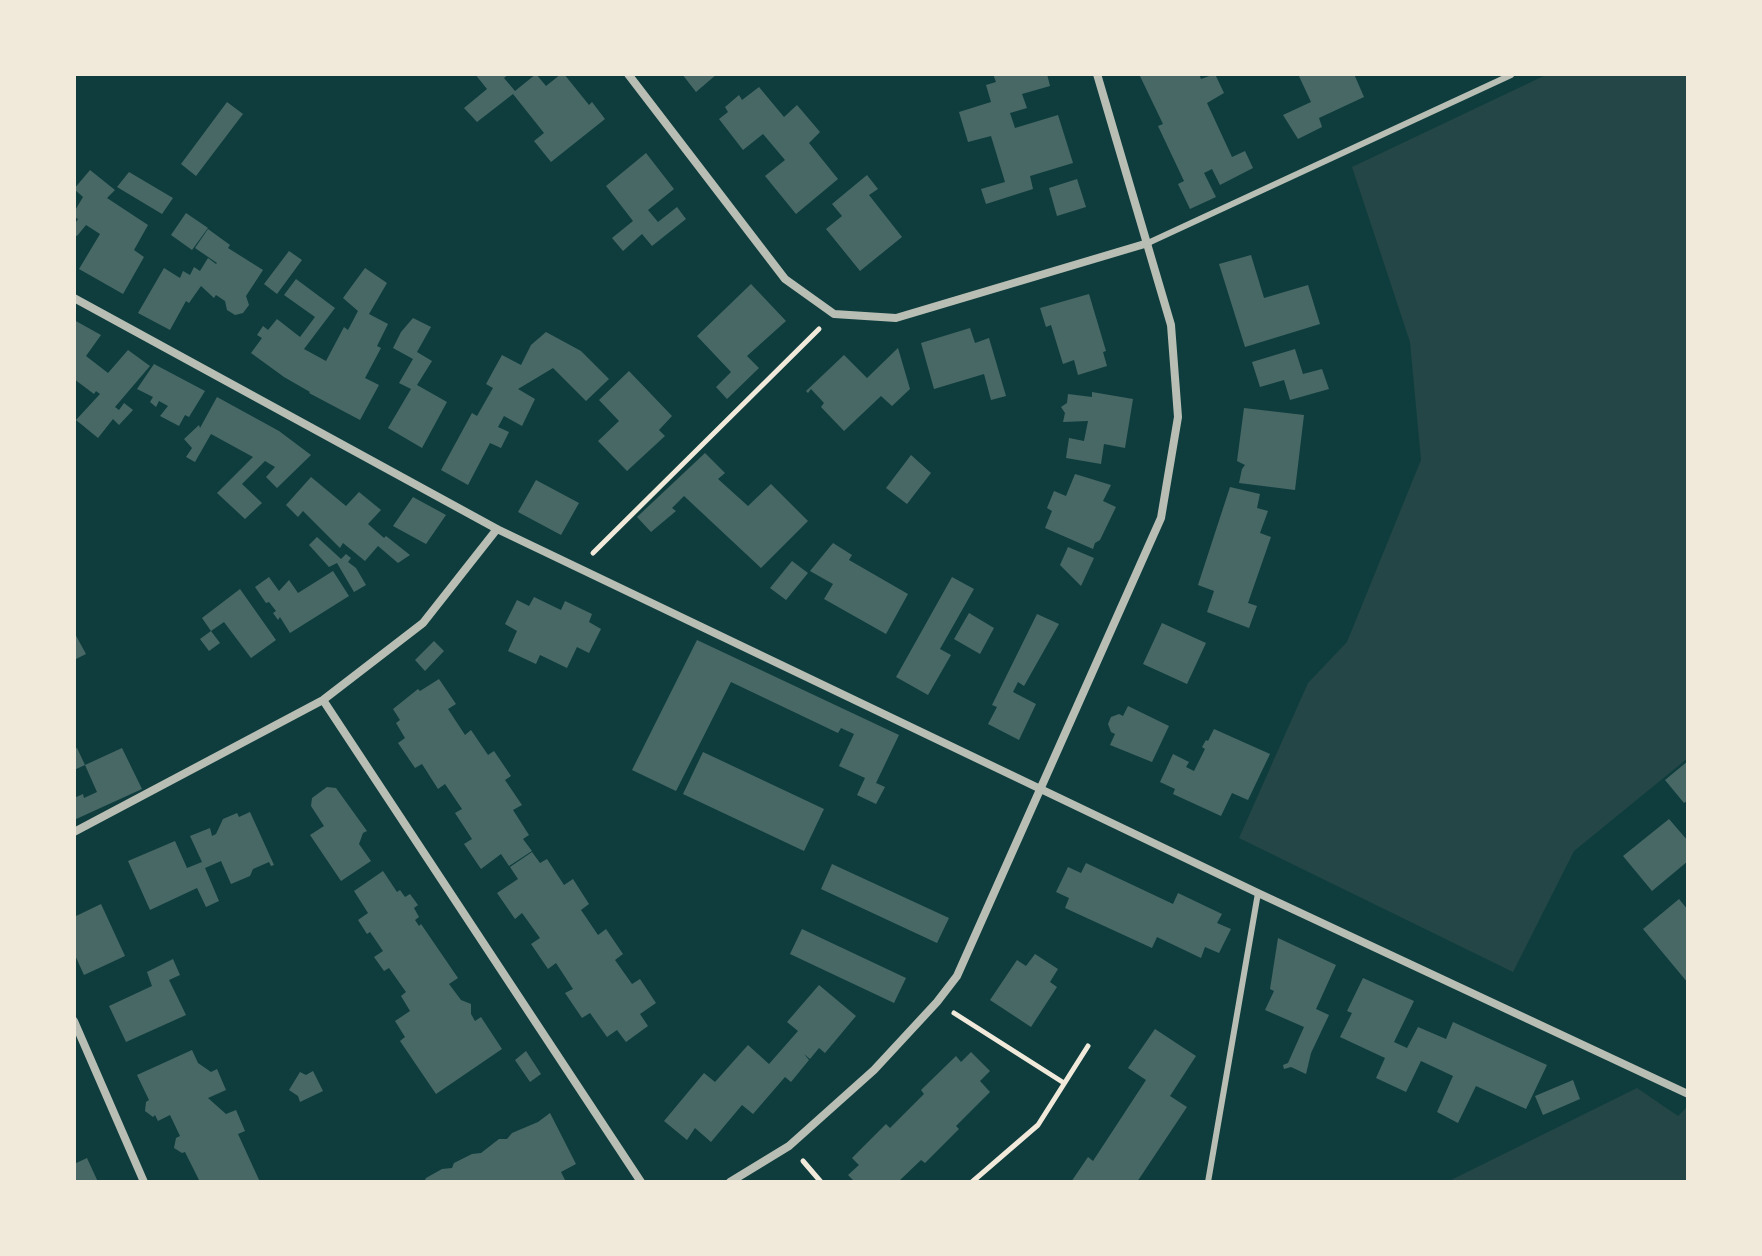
<!DOCTYPE html>
<html>
<head>
<meta charset="utf-8">
<style>
	body { margin:0 }
	#map { position:relative; width:1762px; height:1256px; overflow:hidden; background:#0f3d3e; font-family:Inter,sans-serif }
	canvas { display:block }
	.frame { position:absolute; inset:0; border:76px solid #f1e9da; pointer-events:none }
</style>
</head>
<body>
<div id="map">
<canvas width="1762" height="1256"></canvas>
<div class="frame"></div>
</div>
<script>
const context = document.querySelector('canvas').getContext('2d');
context.lineJoin = 'round';
function fillPath(path, color) { context.fillStyle = color; context.fill(path, 'evenodd'); }
const shape = rows => new Path2D(rows.map(r => 'M' + r).join(''));
function strokePath(path, color, width, dash) { context.strokeStyle = color; context.lineWidth = width; context.lineCap = dash ? 'butt' : 'round'; context.setLineDash(dash || []); context.stroke(path); }
const green = shape([
	[1548,74,1688,74,1688,758,1574,851,1513,972,1239,838,1308,683,1347,642,1421,460,1410,342,1352,167],
	[1637,1088,1678,1116,1688,1106,1688,1182,1447,1182]
]);
const building = shape([
	[475,74,509,74,504,78,515,91,536,74,546,86,561,74,564,74,589,105,592,102,605,119,551,162,534,141,544,133,513,94,477,122,464,108,487,89],
	[682,74,717,74,696,92],
	[993,74,1047,74,1050,86,1022,94,1027,108,1010,113,1015,128,1058,115,1073,163,1030,176,1033,189,986,204,981,189,1005,182,991,136,968,142,959,112,991,102,986,85,996,82],
	[1139,74,1199,74,1201,79,1215,74,1224,93,1207,103,1232,157,1245,151,1253,168,1220,185,1212,169,1204,173,1216,197,1190,209,1178,184,1184,181,1158,126,1163,124],
	[1298,74,1354,74,1364,97,1319,118,1322,127,1298,139,1283,115,1311,102],
	[759,87,784,117,797,105,820,132,809,143,838,179,796,214,765,176,785,160,763,134,743,150,719,119,728,112,725,107,739,95,742,100],
	[227,102,243,114,196,176,181,164],
	[646,153,674,189,648,210,658,222,677,207,686,219,652,246,642,234,623,251,612,238,633,221,606,186],
	[90,170,115,190,107,198,148,225,134,250,144,257,123,294,79,269,100,234,86,225,77,236,74,234,74,225,78,219,74,217,74,212,83,197,74,189],
	[129,172,173,198,162,214,117,187],
	[867,175,878,189,869,195,902,237,860,271,826,229,842,216,832,204],
	[1077,179,1086,207,1057,216,1049,188],
	[186,213,208,228,192,250,171,235],
	[208,229,230,245,228,248,263,270,246,296,249,305,243,313,235,315,227,310,225,301,216,295,214,298,201,286,189,303,186,301,170,330,138,313,164,268,180,278,183,271,190,275,194,267,200,271,208,258,216,264,217,263,195,248],
	[289,251,302,260,277,294,264,284],
	[1251,255,1264,298,1308,285,1320,324,1245,347,1219,264],
	[365,268,387,283,369,314,388,324,377,346,381,348,365,378,379,385,360,420,309,393,310,392,284,377,251,353,262,338,257,335,263,326,268,330,277,319,300,337,315,317,284,295,296,279,335,308,304,349,326,361,344,327,348,330,358,311,343,298],
	[751,284,786,321,747,356,759,368,727,399,716,387,731,372,697,336],
	[1089,294,1106,351,1103,352,1107,366,1078,375,1074,360,1063,364,1051,325,1046,327,1040,308],
	[413,318,431,327,417,352,432,361,417,385,447,402,422,448,388,428,411,389,399,383,413,359,393,348,401,332],
	[74,320,101,335,86,356,108,373,128,350,150,366,115,407,119,410,124,403,133,410,119,425,113,419,98,438,76,420,100,394,96,391,94,394,74,379],
	[970,328,975,343,989,338,1006,396,991,400,984,374,934,389,921,343],
	[546,332,581,351,609,379,586,401,553,368,518,389,535,399,522,426,504,416,498,427,509,432,501,448,490,443,468,485,441,470,472,413,477,416,493,388,486,384,502,355,521,365,531,345],
	[898,348,910,389,892,406,881,396,844,431,821,407,824,403,811,389,808,393,806,391,844,355,867,378],
	[1295,349,1303,374,1322,369,1329,389,1290,400,1284,380,1260,387,1252,362],
	[154,364,205,391,189,417,185,415,179,426,160,416,168,406,159,401,156,407,150,402,153,397,137,389],
	[629,371,672,416,659,430,665,436,627,471,598,441,619,421,599,400],
	[1092,392,1133,399,1125,448,1104,444,1101,464,1066,458,1069,438,1084,441,1088,421,1063,422,1065,413,1061,407,1067,403,1068,394,1092,397],
	[217,397,279,431,311,455,277,488,266,477,275,467,265,461,242,484,262,503,245,519,217,493,253,457,211,434,195,462,186,457,192,448,184,439,199,425,200,428],
	[1244,408,1304,415,1295,490,1239,483,1242,469,1245,465,1237,461],
	[705,453,725,473,718,479,748,506,771,484,808,521,761,568,684,496,672,508,676,511,651,532,637,517],
	[911,455,931,473,907,504,886,488],
	[1075,474,1111,485,1103,501,1116,507,1100,540,1095,543,1093,549,1045,528,1052,511,1047,508,1054,491,1066,496],
	[311,477,346,506,359,492,381,510,368,524,384,538,386,536,410,555,398,563,378,546,365,561,343,543,340,548,303,511,298,517,286,505],
	[536,480,579,503,561,535,518,512],
	[1230,487,1260,494,1257,508,1268,511,1260,533,1271,537,1248,603,1257,606,1249,628,1207,612,1214,591,1198,585],
	[413,497,446,515,426,544,393,526],
	[317,537,341,559,346,554,351,558,348,562,356,568,366,585,354,592,337,563,329,567,309,545],
	[833,543,852,555,849,560,908,594,886,634,824,599,833,584,810,571],
	[1068,547,1094,558,1081,586,1060,565],
	[792,561,808,573,786,600,770,588],
	[333,571,349,596,290,633,280,617,278,620,273,613,276,611,269,602,266,603,255,587,269,577,279,591,289,580,298,593],
	[952,577,974,589,940,649,951,655,928,695,896,677],
	[240,589,276,640,251,658,224,622,211,631,202,618],
	[534,597,561,610,565,601,592,614,589,622,601,629,589,653,577,647,567,668,540,655,536,664,508,651,517,631,505,624,517,600,529,606],
	[969,613,994,628,980,654,954,639],
	[1037,614,1059,624,1024,686,1018,682,1013,692,1036,704,1019,740,988,724,997,707,992,705],
	[1162,623,1206,643,1187,684,1143,664],
	[211,631,220,643,209,651,200,639],
	[74,632,86,654,74,660],
	[697,640,899,735,876,783,885,787,876,804,857,795,865,778,839,766,854,734,841,728,838,733,731,682,676,791,632,770],
	[434,641,444,651,425,671,415,660],
	[439,679,456,704,448,709,465,735,471,730,488,755,494,751,511,776,505,780,522,805,513,810,529,835,523,839,532,851,509,866,501,854,481,869,464,844,472,839,455,813,462,809,445,784,438,789,422,764,415,768,398,743,405,738,396,723,400,720,393,709,418,689,420,691],
	[1128,706,1169,726,1152,762,1110,745,1115,734,1111,732,1108,724,1111,717,1119,714,1123,716],
	[1214,729,1270,754,1248,800,1232,793,1221,816,1173,794,1175,789,1160,782,1173,754,1189,762,1186,767,1194,771,1205,749,1202,747,1206,740,1208,741],
	[77,748,85,765,122,748,142,789,74,820,74,798,83,794,84,798,97,792,85,765,74,770,74,749],
	[703,752,824,809,804,851,683,794],
	[1688,761,1688,800,1684,803,1665,780],
	[327,787,336,788,367,831,363,833,359,844,371,861,341,881,310,835,324,826,311,806,312,798],
	[250,812,274,865,271,866,269,862,253,869,250,876,231,884,221,861,205,868,219,901,206,907,197,888,150,910,128,861,175,841,187,868,202,862,190,836,210,828,212,836,216,834,223,819,237,813,239,817],
	[1669,819,1688,841,1688,861,1652,891,1623,856],
	[532,852,540,863,547,859,564,885,573,879,589,904,581,910,598,935,606,929,623,954,615,960,632,984,640,979,656,1003,640,1014,648,1026,626,1042,617,1030,607,1037,590,1013,582,1018,565,993,573,989,556,963,548,969,531,944,540,938,522,913,515,919,497,893,518,879,510,867],
	[1086,863,1173,904,1178,893,1222,914,1217,923,1231,929,1219,953,1205,947,1201,958,1157,937,1152,948,1065,908,1069,898,1056,892,1068,867,1081,873],
	[832,864,949,918,937,943,821,889],
	[383,871,397,892,400,890,405,897,410,894,418,905,414,908,419,917,415,920,419,926,421,924,458,978,449,984,461,1000,471,1004,471,1014,475,1021,481,1017,502,1049,436,1094,400,1041,405,1037,395,1021,410,1011,401,996,406,992,389,968,384,971,374,957,383,951,370,932,367,934,358,920,368,913,354,891],
	[1679,899,1688,910,1688,983,1643,929],
	[101,904,125,956,84,975,74,953,74,917],
	[802,929,906,978,894,1003,790,954],
	[1278,938,1336,965,1316,1009,1329,1015,1311,1053,1306,1074,1291,1067,1284,1069,1283,1065,1288,1063,1304,1027,1265,1010,1274,991,1270,989],
	[1035,954,1058,969,1050,982,1057,987,1031,1027,990,1000,1017,960,1026,966],
	[173,959,180,975,169,980,186,1015,126,1042,109,1006,152,986,147,972],
	[1363,978,1414,1001,1394,1042,1407,1048,1418,1027,1446,1039,1453,1022,1547,1065,1526,1109,1476,1086,1458,1123,1437,1112,1453,1076,1421,1061,1406,1092,1376,1078,1385,1058,1340,1037,1352,1013,1347,1011],
	[819,985,856,1016,825,1053,819,1048,810,1059,804,1054,809,1060,791,1082,785,1077,753,1114,742,1105,711,1142,695,1128,687,1140,664,1121,704,1073,715,1082,748,1045,769,1064,798,1031,787,1022],
	[1155,1029,1196,1056,1170,1096,1187,1107,1137,1182,1071,1182,1088,1157,1093,1161,1146,1080,1128,1068],
	[192,1050,198,1063,211,1072,217,1069,226,1090,208,1098,226,1114,236,1110,245,1131,238,1134,260,1182,200,1182,185,1152,182,1153,174,1148,176,1138,180,1136,170,1115,158,1121,155,1115,153,1117,145,1111,146,1102,149,1100,137,1075],
	[526,1051,541,1074,530,1082,515,1060],
	[971,1052,990,1071,980,1081,990,1092,956,1126,959,1129,925,1163,921,1160,898,1182,855,1182,848,1175,859,1165,852,1158,886,1124,890,1128,924,1094,921,1090,956,1056,961,1062],
	[313,1071,323,1091,300,1102,298,1096,289,1090,300,1072,306,1075],
	[1573,1080,1580,1099,1543,1115,1535,1096],
	[550,1113,576,1164,561,1172,566,1182,424,1182,426,1178,442,1169,452,1168,454,1163,472,1154,481,1153,499,1139,507,1139,512,1133,538,1122],
	[87,1158,98,1182,74,1182,74,1164]
]);
const path = shape([
	[593,553,819,329],
	[954,1013,1064,1083],
	[803,1161,821,1182],
	[972,1182,1038,1125,1088,1046]
]);
const service = shape([
	[1148,243,1511,75],
	[1208,1182,1258,893]
]);
const minor = shape([
	[628,74,785,279,834,314,896,318,1148,243],
	[74,298,497,529,1258,893,1688,1094],
	[323,700,641,1182],
	[74,832,323,700,423,623,497,529],
	[74,1021,144,1182],
	[730,1182,789,1146,874,1070,937,1002,957,976,1161,518,1178,417,1171,325,1097,74]
]);
fillPath(green, '#244646');
fillPath(building, '#486865');
strokePath(path, '#f1e9da', 5);
strokePath(service, '#b8beb3', 6);
strokePath(minor, '#b8beb3', 8);
</script>
</body>
</html>
